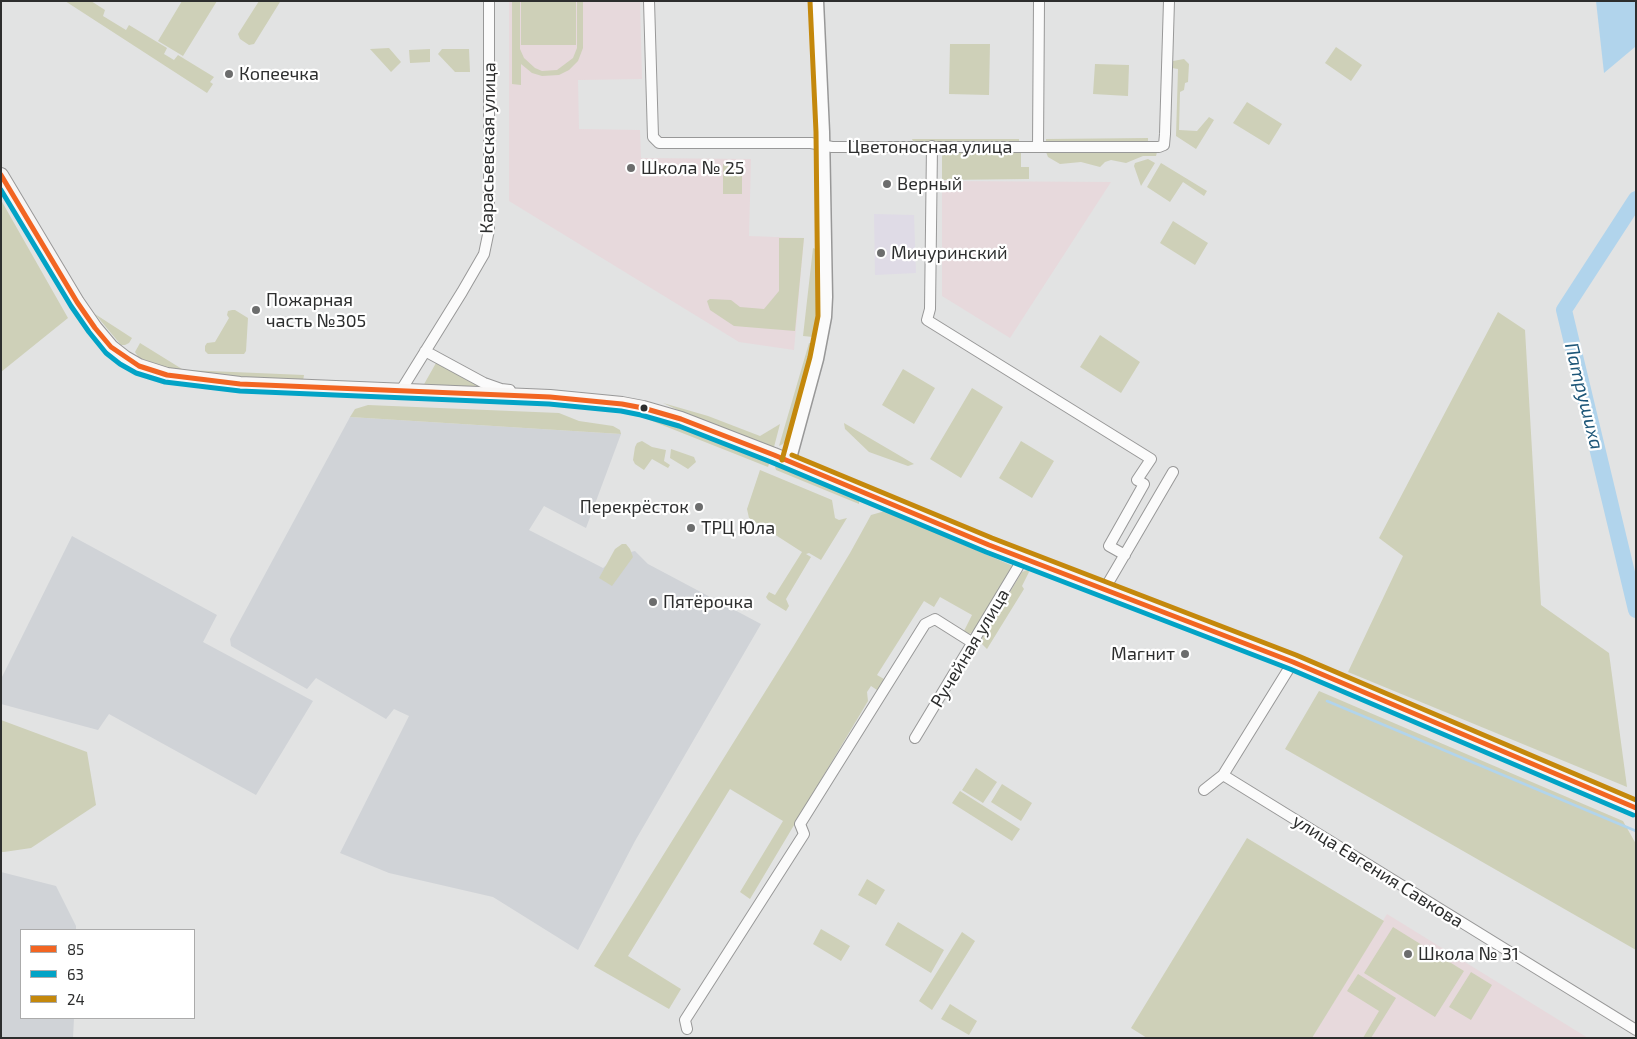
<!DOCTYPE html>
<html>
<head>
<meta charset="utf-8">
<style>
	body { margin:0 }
	#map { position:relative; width:1637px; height:1039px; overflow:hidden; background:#e2e3e3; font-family:"Exo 2",sans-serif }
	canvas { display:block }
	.frame { position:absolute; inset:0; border:2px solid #2d2e2e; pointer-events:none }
	.legend { position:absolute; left:20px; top:929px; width:175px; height:90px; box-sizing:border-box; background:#fff; border:1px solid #ababab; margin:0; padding:6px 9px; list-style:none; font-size:15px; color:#2d2e2e }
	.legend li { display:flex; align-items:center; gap:10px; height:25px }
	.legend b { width:25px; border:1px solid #ababab }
</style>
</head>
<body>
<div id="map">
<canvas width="1637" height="1039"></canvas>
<div class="frame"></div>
<ul class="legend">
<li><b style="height:6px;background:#f26522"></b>85</li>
<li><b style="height:6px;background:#02a3c6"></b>63</li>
<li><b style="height:6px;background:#c4880c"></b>24</li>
</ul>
</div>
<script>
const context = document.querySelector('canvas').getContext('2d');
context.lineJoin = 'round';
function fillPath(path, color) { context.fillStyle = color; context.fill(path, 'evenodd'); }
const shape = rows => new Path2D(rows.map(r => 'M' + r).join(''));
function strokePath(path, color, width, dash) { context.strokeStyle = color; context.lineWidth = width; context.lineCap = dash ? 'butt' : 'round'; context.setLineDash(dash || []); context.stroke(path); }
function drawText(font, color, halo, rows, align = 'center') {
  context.font = font + ' "Exo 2",sans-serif'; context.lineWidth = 4.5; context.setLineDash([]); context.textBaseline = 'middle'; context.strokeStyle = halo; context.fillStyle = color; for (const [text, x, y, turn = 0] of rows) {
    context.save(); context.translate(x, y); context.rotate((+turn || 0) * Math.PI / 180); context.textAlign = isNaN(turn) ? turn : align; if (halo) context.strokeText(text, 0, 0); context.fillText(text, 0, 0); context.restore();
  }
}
const commercial = shape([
	[874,214,914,215,916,273,875,275]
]);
const built = shape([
	[350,417,621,434,586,528,544,506,529,530,603,568,618,555,635,551,648,564,761,624,635,841,578,950,493,897,389,873,340,853,409,716,394,709,386,719,316,678,307,689,231,646,230,639],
	[72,536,217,615,203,642,313,701,256,795,109,714,98,730,1,704,1,679],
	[1,872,56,886,76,926,76,930,21,930,21,1018,74,1018,73,1038,1,1038]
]);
const education = shape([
	[509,1,640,1,642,79,578,80,579,129,640,130,641,158,751,159,749,236,804,238,794,350,739,342,509,201],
	[942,181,1111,182,1010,338,942,296],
	[1387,914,1588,1038,1312,1038]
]);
const green = shape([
	[65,1,91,1,105,10,103,16,126,30,129,25,167,48,164,54,174,60,178,55,214,77,210,82,213,84,207,93],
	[182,1,217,1,183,56,158,41],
	[259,1,280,2,254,44,249,45,240,39,238,34],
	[512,1,520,1,520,49,524,58,535,68,542,71,557,70,573,58,577,48,577,1,583,1,583,48,578,61,569,70,559,75,542,76,532,73,521,64,521,85,512,84],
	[521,1,576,1,576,45,521,45],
	[950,44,990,44,989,95,949,94],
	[1336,47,1362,65,1351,81,1325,63],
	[389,48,401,62,391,72,370,49],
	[430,49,430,62,410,63,409,50],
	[442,49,469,49,470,72,455,72,438,54],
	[1184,59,1189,64,1188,82,1185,83,1184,90,1180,92,1179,130,1197,131,1209,117,1214,120,1196,149,1176,136,1178,69,1172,68,1171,66,1173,61],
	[1095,64,1129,65,1128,96,1093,94],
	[1247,102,1282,124,1269,145,1233,123],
	[1148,138,1148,143,1046,143,1046,139],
	[912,139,1019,139,1019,143,914,143],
	[942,151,1021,152,1021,167,1029,167,1029,179,942,180],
	[1046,152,1157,152,1156,156,1143,156,1126,163,1111,160,1105,162,1100,167,1081,162,1060,164,1048,157],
	[1148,159,1155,163,1141,186,1134,166,1135,163],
	[1161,163,1207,191,1204,196,1183,182,1170,202,1147,187],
	[723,164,742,164,742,194,723,194],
	[1,200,68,318,1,372],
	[1173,221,1208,243,1195,265,1160,243],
	[779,238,804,238,795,331,734,326,710,310,707,301,710,299,731,300,740,307,764,309,779,291],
	[813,248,818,250,822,258,820,302,813,337,803,336],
	[232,310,235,310,248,318,246,351,244,354,208,354,205,351,205,346,207,343,215,342,229,318,227,315,228,311],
	[1498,312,1525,330,1541,605,1609,653,1627,787,1348,672,1403,556,1379,538],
	[95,314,132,338,129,343,125,345,121,345],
	[1100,335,1140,362,1121,393,1080,367],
	[140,343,182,369,186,370,304,375,303,381,299,384,176,371,139,358,135,352],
	[809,343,813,343,792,434,783,444,779,446],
	[436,363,486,390,423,386],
	[903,369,935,388,914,424,882,405],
	[972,388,1003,407,961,478,930,459],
	[663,403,708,416,760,436,780,424,774,447,682,412],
	[368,405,559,413,579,421,613,426,620,430,621,434,350,417,355,409],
	[650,417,659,419,770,461,768,467,647,419],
	[844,423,914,464,908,466,869,452,845,429],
	[642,441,652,447,666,450,664,461,670,465,668,468,652,459,644,470,635,464,633,460,635,447,637,443],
	[1021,441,1054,461,1032,498,999,478],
	[671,449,694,457,696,462,688,469,670,458],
	[774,463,852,494,859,501,859,504,776,470],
	[760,470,832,500,835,518,839,520,847,518,821,560,809,553,806,554,811,557,786,599,789,606,786,611,768,600,766,597,769,592,775,595,802,552,749,518,747,509],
	[885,511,1013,566,973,632,967,635,963,633,972,615,940,597,934,607,924,601,877,675,884,679,877,690,871,686,867,692,868,701,750,899,740,892,783,821,730,789,628,956,681,989,669,1009,594,966,793,647,850,553,871,515],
	[622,544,626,544,630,549,633,557,612,586,599,578,615,549],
	[1027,570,1030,570,1022,586,1024,589,987,649,982,644,982,638,1022,572],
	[1319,691,1623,821,1636,844,1636,950,1285,749],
	[1,720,87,752,96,805,31,848,4,852,1,852],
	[976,768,997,782,983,803,962,790],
	[1002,784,1032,803,1021,821,991,802],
	[960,791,1020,829,1012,841,952,803],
	[1247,838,1384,921,1312,1038,1147,1038,1131,1028],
	[867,879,885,890,876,905,858,895],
	[898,922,944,950,931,973,885,945],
	[1393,927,1464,971,1435,1017,1364,973],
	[821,929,850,946,841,961,813,944],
	[962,932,975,941,932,1010,919,1001],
	[1471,972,1492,985,1471,1020,1449,1007],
	[1358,974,1396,998,1371,1038,1363,1038,1379,1011,1347,991],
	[950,1004,977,1021,969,1035,941,1019]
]);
const water = shape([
	[1596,1,1636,1,1635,47,1604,73]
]);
const stream = shape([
	[1327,701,1636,831]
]);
const river = shape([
	[1636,199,1564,310,1636,610]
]);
const minor = shape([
	[649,1,653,137,659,143,811,143,832,147,1159,147,1164,145,1165,134,1169,1],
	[932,146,930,309,927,320,1151,459,1137,480,1144,484,1109,546,1125,555],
	[1038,147,1039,1],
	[425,351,484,383,501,389,510,390],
	[400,392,462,292,484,254,489,230,489,1],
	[1104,590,1173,472],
	[915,738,1024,557],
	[1223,775,1636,1030],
	[1204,790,1223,775,1293,662],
	[687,1029,685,1020,804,834,800,824,925,624,935,619,973,643]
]);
const tertiary = shape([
	[789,462,817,359,825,317,826,297,823,132,817,1]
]);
const secondary = shape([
	[1,175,77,302,95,328,111,347,125,358,139,366,167,375,240,384,550,397,622,404,643,408,681,419,774,455,989,545,1293,662,1636,808]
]);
const bus1 = shape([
	[1,175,77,302,95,328,111,347,139,366,167,375,240,384,550,397,622,404,643,408,681,419,774,455,989,545,1293,662,1636,808]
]);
const bus2 = shape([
	[1,190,71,306,89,332,106,353,120,364,136,373,165,382,240,391,549,404,621,411,641,415,679,426,771,462,986,552,1290,669,1633,815]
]);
const bus3 = shape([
	[792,455,992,538,1296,655,1636,800],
	[782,460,810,357,818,316,816,132,810,1]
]);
const markers = [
	[229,74,5,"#6c6d6d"],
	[631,168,5,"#6c6d6d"],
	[887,184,5,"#6c6d6d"],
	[881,253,5,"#6c6d6d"],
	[256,310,5,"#6c6d6d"],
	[644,408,4.5,"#2d2e2e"],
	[699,507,5,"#6c6d6d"],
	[691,528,5,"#6c6d6d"],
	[653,602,5,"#6c6d6d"],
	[1185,654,5,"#6c6d6d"],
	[1408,954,5,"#6c6d6d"]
];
const poiNames = [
	["Копеечка",239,74],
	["Школа № 25",641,168],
	["Верный",897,184],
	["Мичуринский",891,253],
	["Пожарная",266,300],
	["часть №305",266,321],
	["Перекрёсток",689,507,"right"],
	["ТРЦ Юла",701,528],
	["Пятёрочка",663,602],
	["Магнит",1175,654,"right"],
	["Школа № 31",1418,954]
];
const streetNames = [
	["Цветоносная улица",930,147],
	["Карасьевская улица",488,148,-89],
	["Ручейная улица",970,648,-59],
	["улица Евгения Савкова",1378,871,32]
];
const waterNames = [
	["Патрушиха",1584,396,76]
];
fillPath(commercial, '#dfdbe6');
fillPath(built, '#d0d3d7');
fillPath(education, '#e7d9dc');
fillPath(green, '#ced0b8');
fillPath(water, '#b1d4ec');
strokePath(stream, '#b1d4ec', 2.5);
strokePath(river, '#b1d4ec', 16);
strokePath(minor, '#989898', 12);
strokePath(tertiary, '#989898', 15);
strokePath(secondary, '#989898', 16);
strokePath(minor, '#fbfbfb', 10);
strokePath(tertiary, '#fbfbfb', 12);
strokePath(secondary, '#f8f6f5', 14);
strokePath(bus1, '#f26522', 5);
strokePath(bus2, '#02a3c6', 5);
strokePath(bus3, '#c4880c', 5);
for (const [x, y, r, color] of markers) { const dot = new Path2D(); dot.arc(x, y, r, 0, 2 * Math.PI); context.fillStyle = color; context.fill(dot); strokePath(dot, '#fff', 2); }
drawText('18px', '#2d2e2e', '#fff', poiNames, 'left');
drawText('18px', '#2d2e2e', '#fff', streetNames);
drawText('italic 19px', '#1d5678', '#fff', waterNames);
</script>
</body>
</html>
